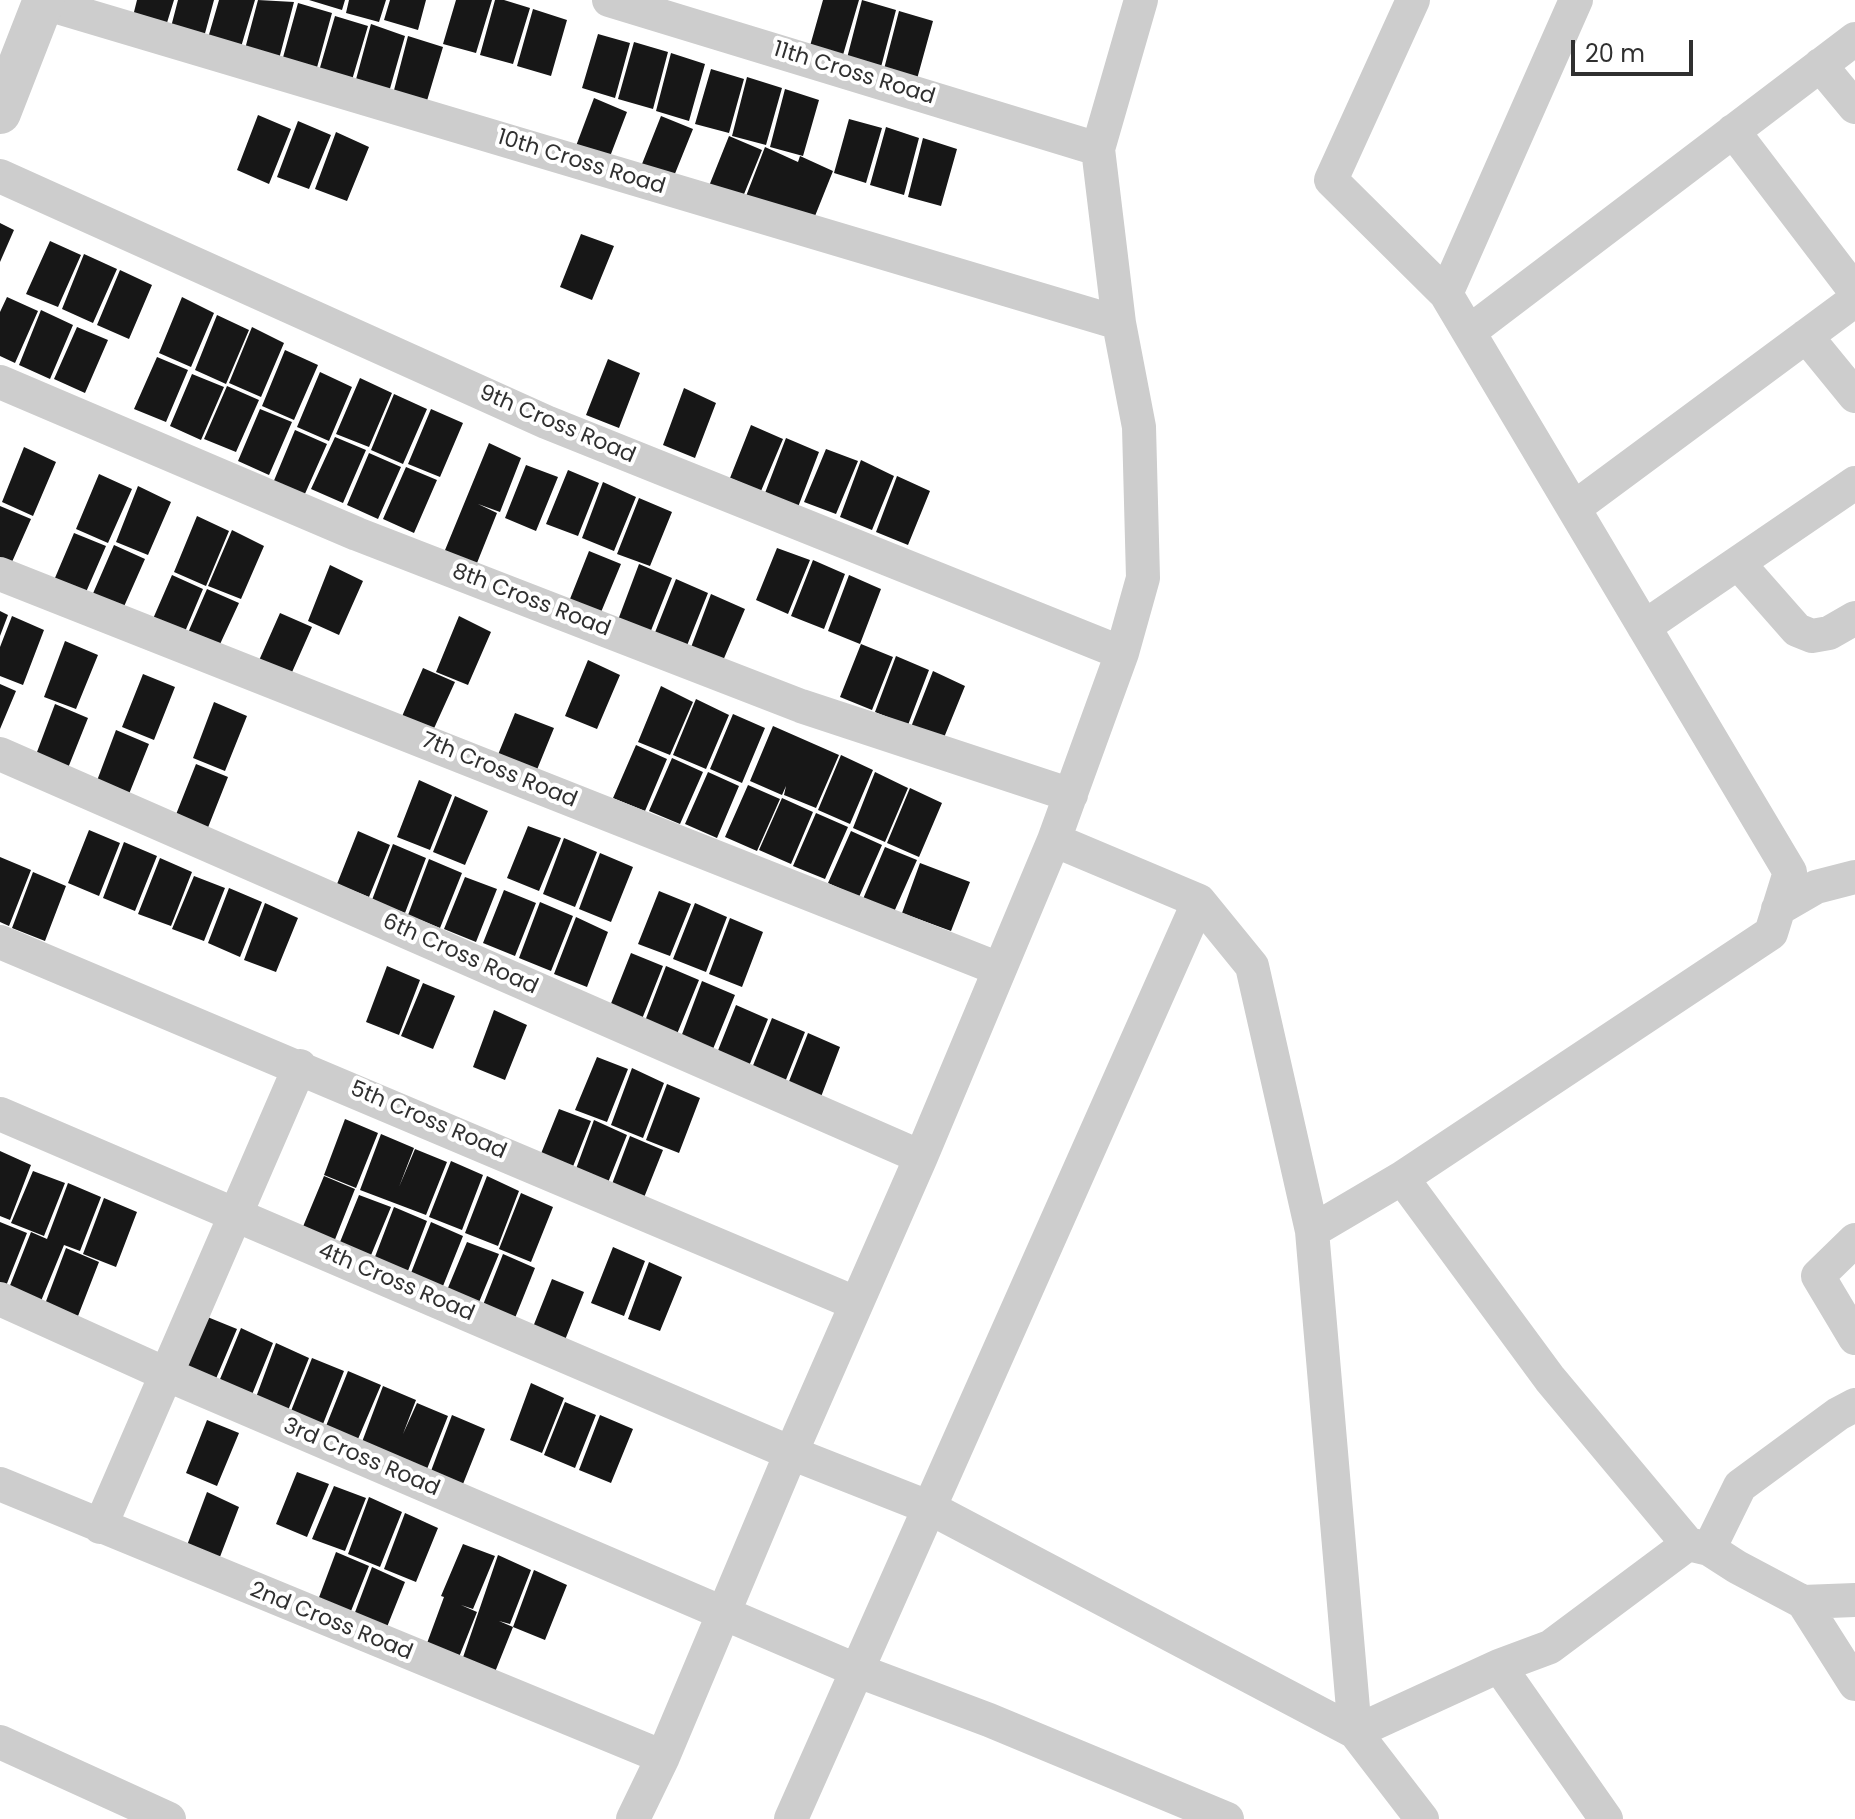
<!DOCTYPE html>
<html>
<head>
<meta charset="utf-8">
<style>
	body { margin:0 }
	#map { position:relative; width:1855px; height:1819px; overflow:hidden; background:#fff; font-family:Poppins,sans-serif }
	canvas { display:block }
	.scale { position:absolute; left:1571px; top:40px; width:122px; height:36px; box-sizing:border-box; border:4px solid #303030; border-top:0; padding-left:10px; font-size:24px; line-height:28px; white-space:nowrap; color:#303030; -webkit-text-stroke:6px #fff; paint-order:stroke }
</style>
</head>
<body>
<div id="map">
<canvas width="1855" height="1819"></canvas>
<div class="scale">20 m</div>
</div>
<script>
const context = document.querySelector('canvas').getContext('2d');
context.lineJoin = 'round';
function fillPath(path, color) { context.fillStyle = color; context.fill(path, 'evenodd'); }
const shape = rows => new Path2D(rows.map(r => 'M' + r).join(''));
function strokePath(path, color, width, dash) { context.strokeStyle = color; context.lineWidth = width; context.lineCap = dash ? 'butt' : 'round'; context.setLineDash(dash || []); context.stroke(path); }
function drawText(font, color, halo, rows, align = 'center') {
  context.font = font + ' Poppins,sans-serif'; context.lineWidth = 8; context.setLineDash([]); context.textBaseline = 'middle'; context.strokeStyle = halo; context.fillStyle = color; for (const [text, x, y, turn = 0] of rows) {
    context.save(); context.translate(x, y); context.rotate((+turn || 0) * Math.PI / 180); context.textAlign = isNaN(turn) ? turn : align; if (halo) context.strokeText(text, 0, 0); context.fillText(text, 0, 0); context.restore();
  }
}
const building = shape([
	[137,0,174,0,166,26,133,16],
	[178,0,214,0,204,37,171,27],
	[219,0,255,0,241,47,208,38],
	[258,0,294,2,279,59,245,49],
	[309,0,345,0,342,10],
	[349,0,386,0,379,22,346,13],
	[390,0,426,0,418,30,384,20],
	[456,0,492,0,476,53,443,44],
	[495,0,504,0,530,8,513,64,480,55],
	[823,0,859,0,843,55,810,46],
	[862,0,896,10,881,67,847,58],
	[298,3,332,13,316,71,282,61],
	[533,9,567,20,551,76,517,66],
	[899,11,933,21,917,79,884,69],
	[335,16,368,26,352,80,319,71],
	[371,24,405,36,389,92,355,83],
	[598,34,630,43,615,98,582,88],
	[408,36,443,47,426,104,393,94],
	[634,42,668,52,653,109,618,99],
	[671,53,705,64,689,121,656,111],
	[711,69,744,79,729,133,695,124],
	[747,77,782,88,766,145,732,136],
	[785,89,819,100,803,156,770,147],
	[594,98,627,112,606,167,573,154],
	[258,115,291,129,269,184,237,170],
	[661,116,693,129,672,181,640,169],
	[849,119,882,128,866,183,834,173],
	[298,121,331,135,309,189,277,177],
	[886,127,919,138,904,195,870,185],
	[336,132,369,147,347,201,315,189],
	[729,136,762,150,740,204,707,191],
	[923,138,957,149,941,206,908,197],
	[765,147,798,162,800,156,833,171,811,226,743,204],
	[0,223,14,230,0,262],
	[581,234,614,246,592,300,560,287],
	[50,241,81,255,58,307,26,294],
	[84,254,117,269,93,323,62,309],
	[120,270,152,285,129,339,97,325],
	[7,297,38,311,15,363,0,356,0,312],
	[182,297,214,313,191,367,159,353],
	[41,310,73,325,50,379,19,365],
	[217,315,249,330,226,384,195,370],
	[77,327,108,340,85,393,54,379],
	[252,327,284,343,261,397,229,383],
	[285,350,318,365,294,420,262,406],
	[157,357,188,370,166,422,134,409],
	[608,359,640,373,619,428,586,415],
	[320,372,352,387,329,441,297,427],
	[192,374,224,387,201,440,170,426],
	[360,378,392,393,369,447,336,434],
	[227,386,259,400,236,452,204,439],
	[684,388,716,403,695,458,663,445],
	[394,394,427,409,403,464,371,450],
	[260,409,292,422,269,475,238,461],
	[431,409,463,423,440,477,408,464],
	[751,425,783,439,761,491,730,478],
	[295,430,327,444,304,496,273,483],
	[335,437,366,450,343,503,311,489],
	[786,438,819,452,798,507,765,493],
	[489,443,521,458,500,512,478,504,497,513,475,568,443,555],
	[24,447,56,462,33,516,2,502],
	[826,449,858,461,836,514,804,502],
	[369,453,401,467,378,519,347,505],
	[861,460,894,476,872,530,840,517],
	[526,465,558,477,536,531,505,518],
	[406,467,437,480,414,533,383,519],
	[568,470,599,483,578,536,546,524],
	[99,474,132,489,108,543,76,529],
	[897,476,930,491,908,545,876,532],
	[603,482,636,497,614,551,582,538],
	[138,486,171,502,148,555,116,542],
	[639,498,672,512,650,566,617,554],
	[0,506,31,519,8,571,0,568],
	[197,516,229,531,206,586,174,572],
	[232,530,264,546,241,599,208,586],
	[74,533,106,546,83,599,52,585],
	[114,545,145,559,122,611,91,598],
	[777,548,810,560,788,614,756,600],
	[589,551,621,564,599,617,568,604],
	[813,560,845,574,824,629,791,616],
	[639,564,672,578,650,633,618,620],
	[330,565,363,581,339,635,308,621],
	[172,575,203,589,181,641,149,628],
	[849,575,881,589,860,644,828,631],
	[676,579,708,593,686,648,654,635],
	[207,589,239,603,215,655,184,642],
	[711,594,745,609,722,663,690,650],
	[0,611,8,615,0,636],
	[280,613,312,627,289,679,257,665],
	[12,616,44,630,23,685,0,676,0,647],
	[459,616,491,632,468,685,436,672],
	[65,641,98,655,76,709,44,697],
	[861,644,893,657,872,710,840,697],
	[896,656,929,670,908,725,875,712],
	[588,660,620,675,597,729,565,716],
	[423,668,455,682,431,735,400,721],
	[933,671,965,686,943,740,911,727],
	[143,674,175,687,154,740,122,727],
	[0,684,16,691,0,729],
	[661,686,693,702,670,755,638,742],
	[696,699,729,715,706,769,673,755],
	[214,702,247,716,225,771,193,758],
	[55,704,88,718,66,773,34,760],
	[515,713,554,728,534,777,495,762],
	[733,714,765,728,742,783,710,769],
	[773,726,839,755,816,808,784,795,786,786,782,795,750,781],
	[116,730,149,744,127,799,95,786],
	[636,745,667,759,645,811,613,798],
	[841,755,873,770,850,824,818,810],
	[672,758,703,772,680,824,649,811],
	[196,764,228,777,207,830,175,817],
	[708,772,739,786,717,838,685,824],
	[875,772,908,788,885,842,853,828],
	[419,780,452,795,430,850,397,837],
	[748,785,780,799,757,851,725,837],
	[910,788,942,803,919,857,887,843],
	[455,796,488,811,465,865,433,852],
	[782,798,813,812,791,864,759,850],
	[816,813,848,827,825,879,793,866],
	[528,826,561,838,539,891,507,878],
	[89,830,120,843,99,896,68,883],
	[358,831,390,845,369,897,337,884],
	[851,831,882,845,859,897,828,883],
	[564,838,597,852,575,907,543,894],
	[124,842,157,856,135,911,103,898],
	[393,844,426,858,405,913,372,900],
	[885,847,917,860,894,912,863,899],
	[600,853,633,867,611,922,579,909],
	[0,857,31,870,9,926,0,922],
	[160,858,192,872,171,926,138,914],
	[429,859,462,873,440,928,408,915],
	[920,863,970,882,951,931,902,913],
	[33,872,66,886,45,941,12,928],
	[194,876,225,888,204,941,172,929],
	[465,877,497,889,476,942,444,929],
	[229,888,262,902,240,957,208,943],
	[504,890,536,903,515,956,483,943],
	[659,891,691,904,670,956,638,944],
	[540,902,573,916,551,971,519,958],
	[265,903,298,918,276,972,244,960],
	[695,903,727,917,706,972,673,959],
	[576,917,608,932,587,987,554,974],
	[730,918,763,932,742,987,709,974],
	[631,953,663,966,642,1019,610,1006],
	[387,966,420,980,399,1035,366,1022],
	[666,966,699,980,677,1034,645,1021],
	[702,981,735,995,713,1049,681,1037],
	[423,983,455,996,433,1049,401,1036],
	[736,1005,768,1019,747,1071,715,1058],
	[494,1010,527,1025,505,1080,473,1067],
	[772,1018,805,1032,783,1087,750,1073],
	[808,1033,840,1047,819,1102,786,1089],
	[597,1057,628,1069,607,1122,575,1110],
	[632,1068,664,1083,643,1138,611,1125],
	[667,1084,700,1098,679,1153,646,1140],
	[559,1109,591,1121,570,1174,538,1161],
	[345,1119,378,1133,356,1188,324,1175],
	[594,1120,627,1135,605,1190,573,1177],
	[381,1134,414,1148,399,1187,415,1149,447,1162,426,1215,360,1190],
	[630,1136,663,1150,641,1205,609,1192],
	[0,1151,31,1165,10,1220,0,1216],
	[451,1161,483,1175,462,1230,429,1217],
	[33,1171,65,1183,44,1236,11,1223],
	[324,1176,355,1189,334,1242,302,1229],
	[487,1176,519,1191,498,1246,465,1233],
	[68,1183,101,1197,80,1251,64,1245,41,1301,9,1288,31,1232,47,1239],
	[521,1193,553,1207,531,1262,499,1249],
	[359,1195,391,1207,369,1260,338,1247],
	[104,1198,137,1212,116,1267,83,1254],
	[394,1207,427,1221,406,1276,373,1262],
	[0,1222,27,1233,6,1286,0,1284],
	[431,1222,463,1236,441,1291,409,1278],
	[467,1242,499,1254,477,1307,445,1295],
	[613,1247,645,1261,624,1316,591,1303],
	[66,1248,99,1262,78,1316,45,1304],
	[503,1254,535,1268,513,1323,481,1310],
	[649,1262,682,1277,660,1331,628,1319],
	[552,1279,584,1292,563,1345,531,1332],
	[205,1316,237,1329,215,1381,183,1369],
	[241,1328,273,1343,251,1397,218,1384],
	[276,1343,309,1358,287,1413,255,1400],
	[312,1358,344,1371,323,1424,291,1411],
	[348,1371,381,1385,358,1439,326,1426],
	[531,1383,564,1398,542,1453,510,1440],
	[383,1386,416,1400,403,1434,417,1403,448,1416,427,1469,362,1442],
	[565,1402,596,1415,575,1468,544,1455],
	[452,1415,485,1429,463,1484,431,1471],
	[600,1415,633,1429,611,1483,579,1470],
	[207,1420,239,1433,217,1486,186,1473],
	[297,1472,329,1484,307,1537,276,1524],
	[334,1486,366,1498,345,1551,312,1539],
	[207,1492,239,1507,218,1562,186,1548],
	[369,1497,402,1512,380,1567,348,1554],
	[405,1513,438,1528,416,1582,384,1569],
	[463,1544,495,1556,473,1609,461,1605,477,1612,455,1667,423,1654,444,1597,441,1596],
	[336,1552,369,1566,347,1621,315,1608],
	[498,1555,531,1570,510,1624,499,1621,513,1627,491,1682,459,1669],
	[372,1567,405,1582,383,1637,351,1623],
	[534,1570,567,1585,545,1640,513,1627]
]);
const minor = shape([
	[609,0,1098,149],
	[44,3,1119,323],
	[1820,65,1855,107],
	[1733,131,1855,291],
	[0,176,546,422,1122,653],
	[1446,294,1576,0],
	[1469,332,1855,39],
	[1806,336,1855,396],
	[0,382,357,534,801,706,1071,795],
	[1574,508,1855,300],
	[1738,563,1797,630,1812,636,1829,633,1855,618],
	[0,574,999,969],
	[1644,627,1855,483],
	[0,754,921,1157],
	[1199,901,1252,966,1312,1231,1355,1732,1422,1819],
	[1778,909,1816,887,1855,877],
	[0,942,855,1303],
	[0,1114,791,1453,928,1507,1355,1732,1499,1666,1550,1647,1688,1544,1709,1549,1737,1567,1803,1602,1855,1600],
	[1402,1178,1550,1379,1688,1544],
	[1312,1231,1402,1178,1771,933,1790,872,1446,294,1331,180,1413,0],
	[1855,1240,1818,1276,1855,1338],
	[0,1299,168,1375,856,1670,989,1720,1227,1819],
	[0,1484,663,1757],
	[100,1527,300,1066],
	[1709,1549,1740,1486,1838,1414,1855,1405],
	[1803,1602,1855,1684],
	[1499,1666,1606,1819],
	[0,1742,169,1819],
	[633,1819,663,1757,791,1453,921,1157,1054,840,1122,653,1143,578,1139,427,1119,323,1098,149,1141,0],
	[791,1819,1199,901,1054,840]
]);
const tertiary = shape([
	[0,113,44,0]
]);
const streetNames = [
	["11th Cross Road",854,74,17],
	["10th Cross Road",581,163,17],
	["9th Cross Road",557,425,23],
	["8th Cross Road",531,601,21],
	["7th Cross Road",499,771,22],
	["6th Cross Road",460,955,24],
	["5th Cross Road",428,1121,23],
	["4th Cross Road",396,1283,23],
	["3rd Cross Road",361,1458,23],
	["2nd Cross Road",331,1622,22]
];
fillPath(building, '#171717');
strokePath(minor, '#cdcdcd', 34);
strokePath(tertiary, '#cdcdcd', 42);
drawText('22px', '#303030', '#fff', streetNames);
</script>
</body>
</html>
